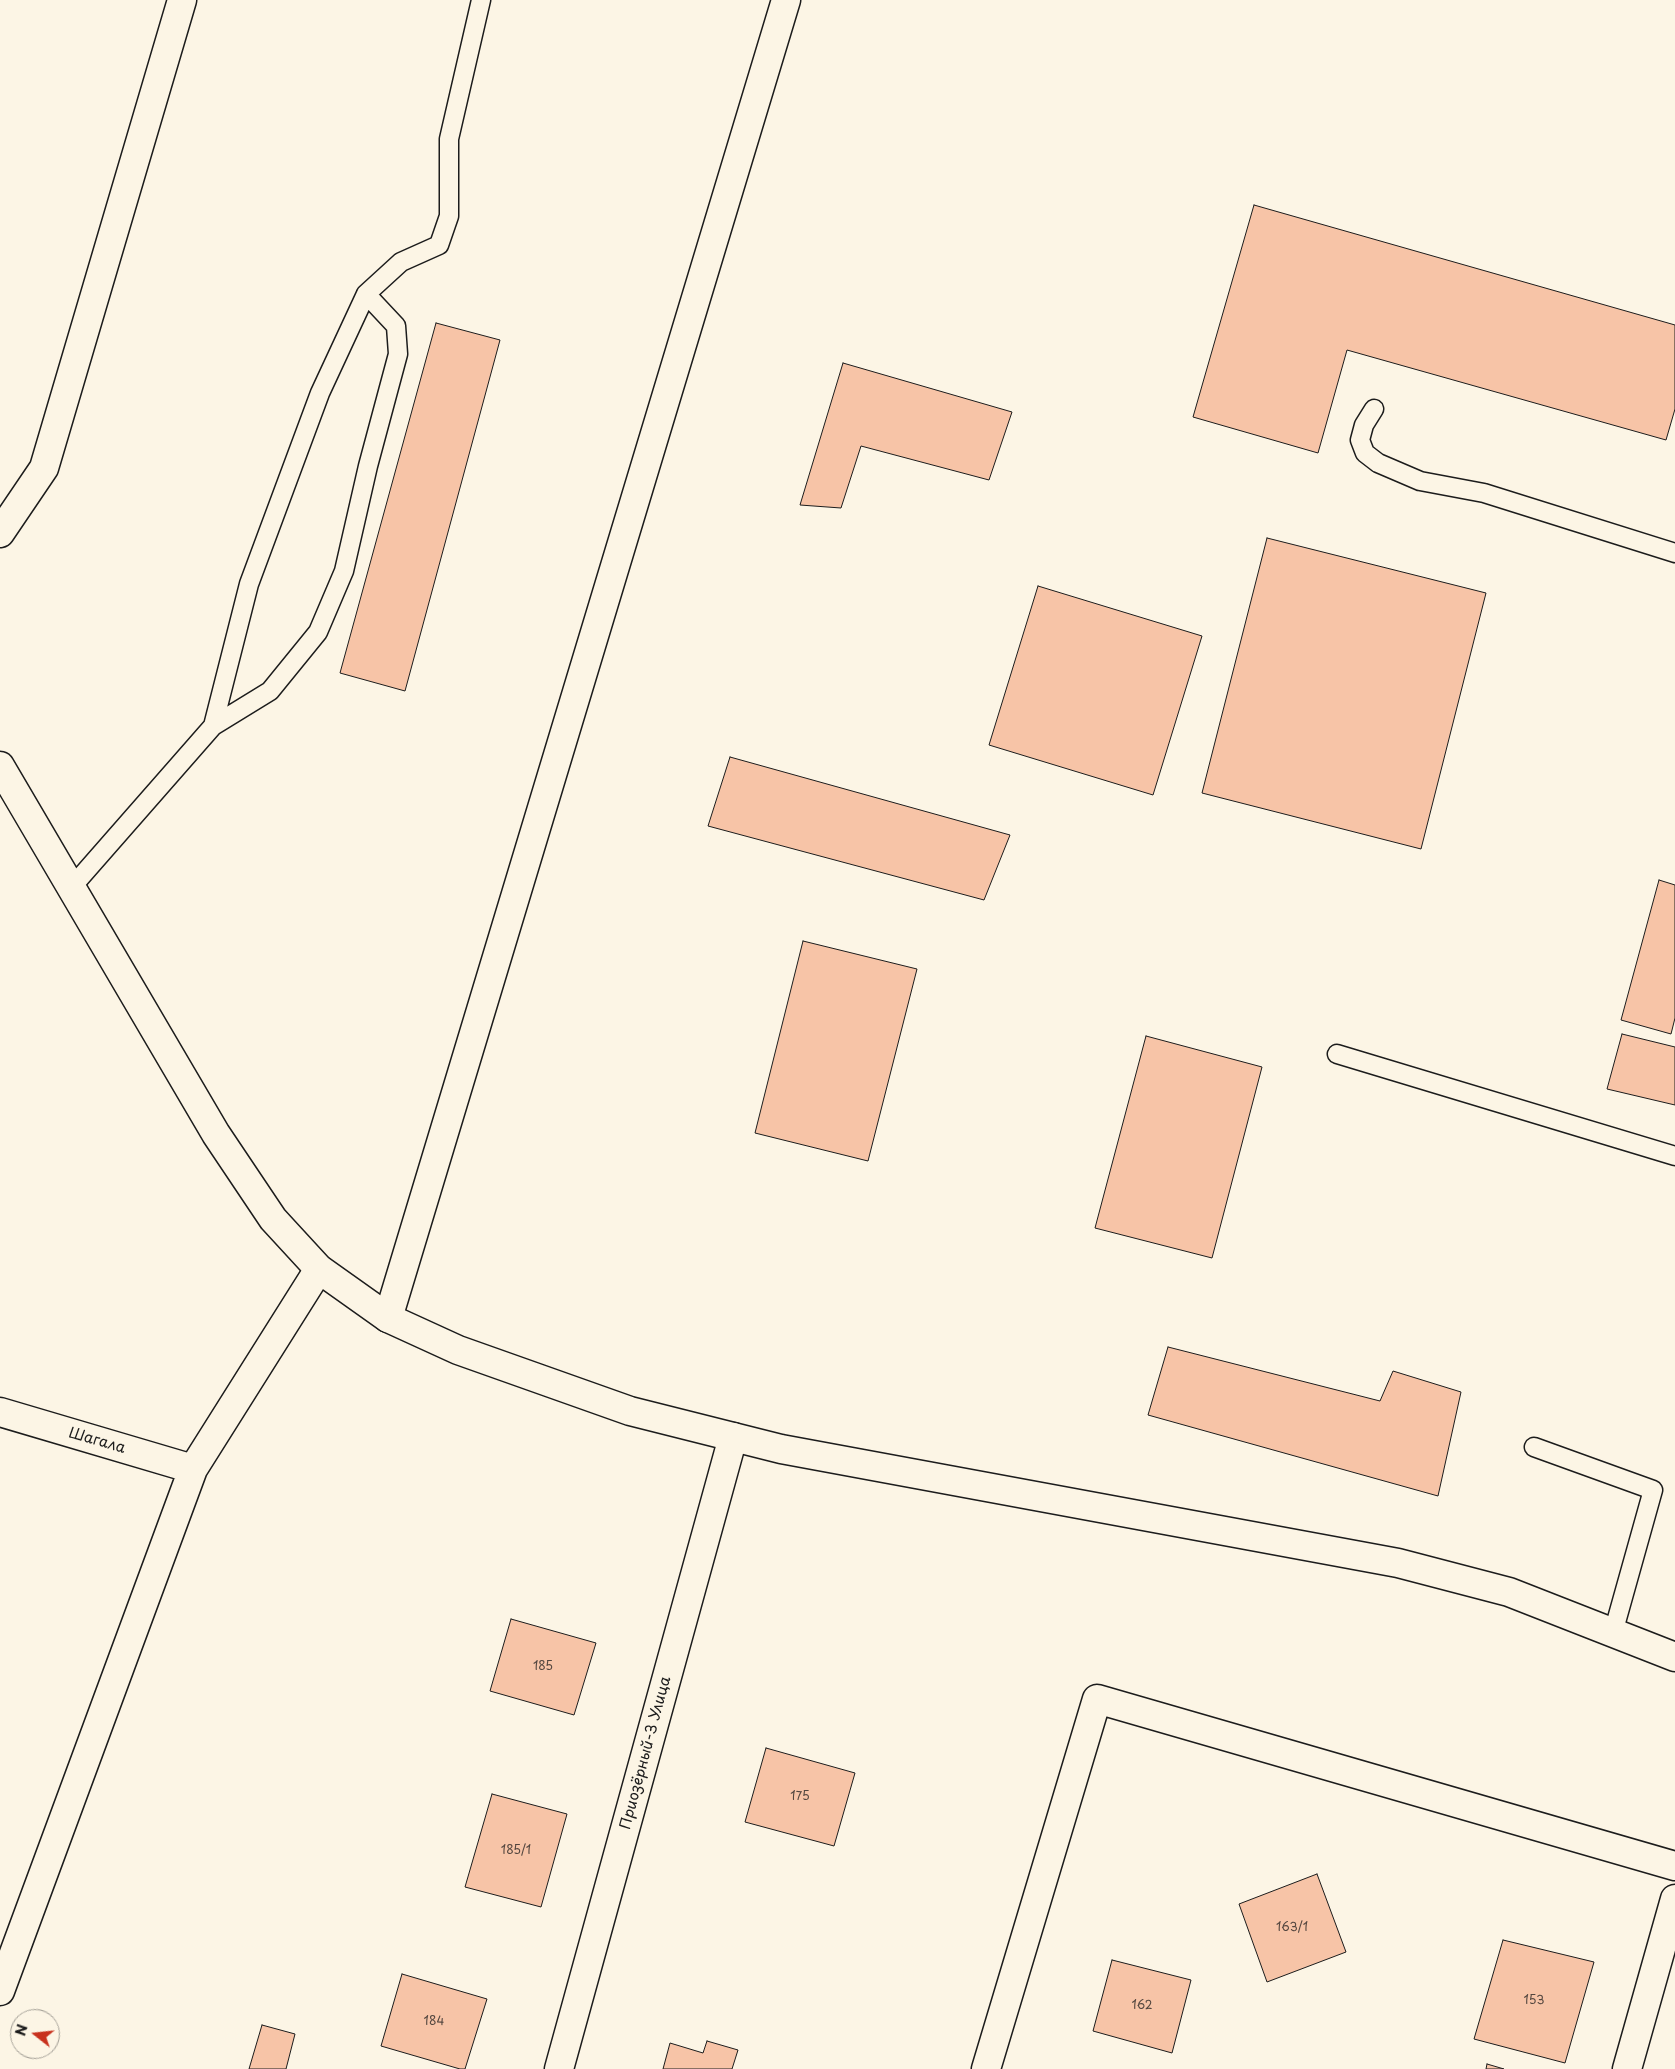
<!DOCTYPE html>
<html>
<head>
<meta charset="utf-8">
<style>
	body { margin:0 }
	#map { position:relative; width:1675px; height:2069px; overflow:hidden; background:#fcf5e5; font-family:"Playpen Sans",sans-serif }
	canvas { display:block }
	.north { position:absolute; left:10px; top:2009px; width:50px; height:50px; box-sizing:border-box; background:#fcf5e5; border:1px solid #a29e95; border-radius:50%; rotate:286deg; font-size:14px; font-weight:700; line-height:20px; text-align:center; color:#1c1c1c }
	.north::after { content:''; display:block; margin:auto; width:18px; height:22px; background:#c8321e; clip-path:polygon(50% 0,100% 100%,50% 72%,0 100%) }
</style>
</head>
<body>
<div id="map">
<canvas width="1675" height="2069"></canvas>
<div class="north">N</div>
</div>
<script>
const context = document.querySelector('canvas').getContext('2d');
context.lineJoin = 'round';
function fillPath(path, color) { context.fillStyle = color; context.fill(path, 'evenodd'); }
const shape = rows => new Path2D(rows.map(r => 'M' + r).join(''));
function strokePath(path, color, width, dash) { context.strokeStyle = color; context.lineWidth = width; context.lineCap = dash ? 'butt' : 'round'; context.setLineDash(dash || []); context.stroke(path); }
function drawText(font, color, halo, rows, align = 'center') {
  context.font = font + ' "Playpen Sans",sans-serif'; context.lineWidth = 4; context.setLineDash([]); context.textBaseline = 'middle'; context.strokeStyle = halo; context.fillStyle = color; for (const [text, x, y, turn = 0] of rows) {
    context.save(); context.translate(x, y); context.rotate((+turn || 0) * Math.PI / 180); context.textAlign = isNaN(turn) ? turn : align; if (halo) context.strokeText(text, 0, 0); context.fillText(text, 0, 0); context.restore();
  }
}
const building = shape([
	[1254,205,1675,325,1675,409,1666,440,1347,350,1318,453,1193,417,1254,205],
	[436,323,500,340,405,691,340,673,436,323],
	[843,363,1012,412,989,480,861,446,841,508,800,505,843,363],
	[1267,538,1486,593,1421,849,1202,793,1267,538],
	[1038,586,1202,636,1153,795,989,745,1038,586],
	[730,757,1010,835,984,900,708,826,730,757],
	[1659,880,1675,885,1675,1018,1671,1034,1621,1020,1659,880],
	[803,941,917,969,868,1161,755,1133,803,941],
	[1622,1034,1675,1047,1675,1105,1607,1089,1622,1034],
	[1146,1036,1262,1067,1212,1258,1095,1228,1146,1036],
	[1168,1347,1380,1401,1393,1371,1461,1392,1438,1496,1148,1415,1168,1347],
	[511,1619,596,1643,574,1715,490,1691,511,1619],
	[766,1748,855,1773,834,1846,745,1822,766,1748],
	[492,1794,567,1814,541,1907,465,1887,492,1794],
	[1317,1874,1346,1952,1267,1982,1239,1904,1317,1874],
	[1503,1940,1594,1962,1565,2063,1474,2039,1503,1940],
	[1112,1960,1191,1980,1172,2053,1093,2031,1112,1960],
	[402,1974,487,1999,465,2069,460,2069,381,2046,402,1974],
	[262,2025,295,2034,286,2069,249,2069,262,2025],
	[707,2041,738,2050,732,2069,663,2069,670,2043,703,2053,707,2041],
	[1487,2064,1504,2069,1486,2069,1487,2064]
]);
const lane = shape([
	[1374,409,1364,425,1360,440,1365,453,1378,463,1420,481,1484,493,1675,553],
	[213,726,270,691,318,632,344,571,368,466,398,354,396,326,366,294],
	[71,888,213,726,249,584,320,393,366,294,401,262,439,245,449,216,449,139,481,0],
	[1337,1054,1675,1156],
	[1534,1447,1653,1490,1613,1633]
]);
const street = shape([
	[0,533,44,468,182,0],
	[388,1318,786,0],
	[0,1412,193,1469],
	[0,1991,193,1469,319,1269],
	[559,2069,733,1437],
	[986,2069,1097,1699,1675,1866],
	[1627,2069,1675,1899]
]);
const secondary = shape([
	[0,766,216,1134,273,1219,319,1269,388,1318,458,1350,630,1411,781,1449,1398,1563,1509,1592,1675,1657]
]);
const numberNames = [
	["185",543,1667],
	["175",800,1797],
	["185/1",516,1851],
	["163/1",1292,1928],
	["153",1534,2001],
	["162",1142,2006],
	["184",434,2022]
];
const streetNames = [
	["Шагала",97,1441,16],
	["Приозёрный-3 Улица",646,1753,-75]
];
fillPath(building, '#f7c4a7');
strokePath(building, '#1c1c1c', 1);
strokePath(lane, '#1c1c1c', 21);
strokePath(street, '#1c1c1c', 31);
strokePath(secondary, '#1c1c1c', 31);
strokePath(lane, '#fcf5e5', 18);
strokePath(street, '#fcf5e5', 28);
strokePath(secondary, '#fcf5e5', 28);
drawText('12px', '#53463f', null, numberNames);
drawText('15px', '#1c1c1c', '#fcf5e5', streetNames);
</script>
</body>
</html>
